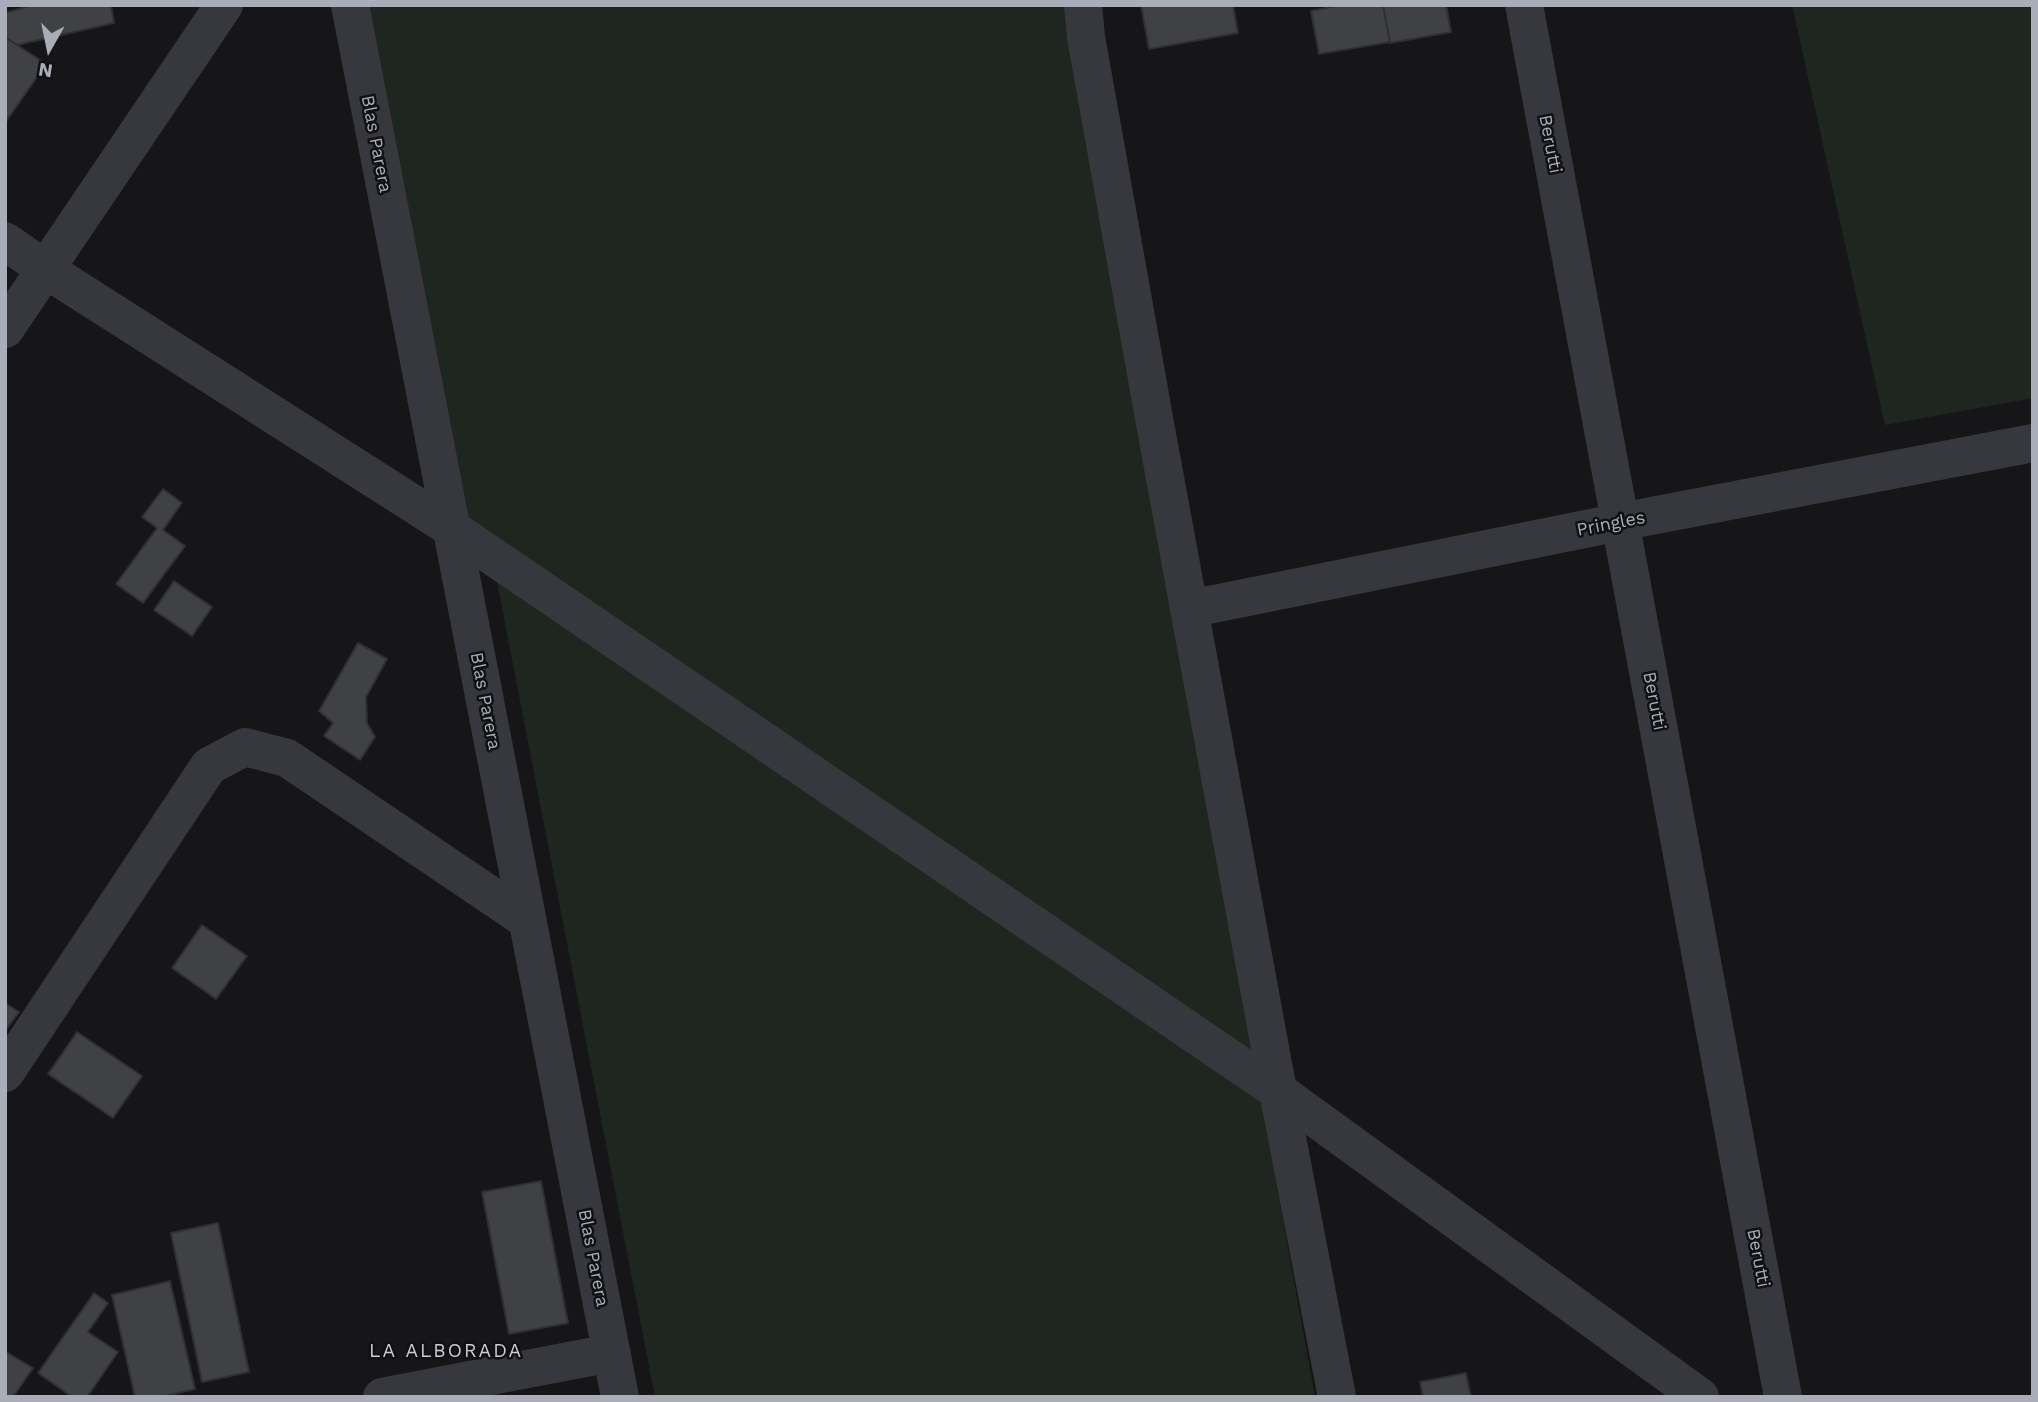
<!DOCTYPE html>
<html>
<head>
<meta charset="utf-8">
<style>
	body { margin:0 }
	#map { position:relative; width:2038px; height:1402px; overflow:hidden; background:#161618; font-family:"Work Sans",sans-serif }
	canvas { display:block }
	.frame { position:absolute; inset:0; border:7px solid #a8adb8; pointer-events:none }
	.north { position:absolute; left:14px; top:14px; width:70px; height:70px; -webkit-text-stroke:5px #111113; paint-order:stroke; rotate:189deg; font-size:19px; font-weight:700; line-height:28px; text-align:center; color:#a8adb8 }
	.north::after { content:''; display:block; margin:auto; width:24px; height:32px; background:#a8adb8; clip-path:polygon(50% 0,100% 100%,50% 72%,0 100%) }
</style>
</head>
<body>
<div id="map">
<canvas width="2038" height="1402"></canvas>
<div class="frame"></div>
<div class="north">N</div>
</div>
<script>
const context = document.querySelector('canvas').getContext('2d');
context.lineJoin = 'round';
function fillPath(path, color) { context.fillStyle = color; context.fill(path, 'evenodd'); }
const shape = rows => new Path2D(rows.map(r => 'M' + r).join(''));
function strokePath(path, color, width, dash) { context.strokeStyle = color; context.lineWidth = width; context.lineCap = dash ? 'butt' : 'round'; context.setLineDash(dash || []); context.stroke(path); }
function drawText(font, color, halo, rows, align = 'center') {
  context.font = font + ' "Work Sans",sans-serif'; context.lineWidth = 5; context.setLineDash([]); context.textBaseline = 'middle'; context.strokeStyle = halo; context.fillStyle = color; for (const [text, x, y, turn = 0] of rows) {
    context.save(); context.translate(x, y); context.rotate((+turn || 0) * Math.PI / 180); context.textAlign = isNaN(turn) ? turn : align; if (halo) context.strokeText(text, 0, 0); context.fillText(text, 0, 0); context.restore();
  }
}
const green = shape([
	[350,5,1072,5,1278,1091,451,528],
	[1792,5,2033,5,2033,398,1885,425],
	[497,582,1261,1098,1315,1397,655,1397]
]);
const building = shape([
	[33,5,111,5,114,23,17,45,5,37,5,13,33,5],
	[1141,5,1233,5,1238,33,1149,49,1141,5],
	[1341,5,1383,5,1390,42,1319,54,1311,11,1341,5],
	[1383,5,1446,5,1451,32,1390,43,1383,5],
	[5,37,46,64,5,123,5,37],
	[163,489,182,503,163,530,185,546,143,603,116,584,157,528,142,517,163,489],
	[174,581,212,607,192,636,154,610,174,581],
	[358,643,387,659,366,697,367,723,375,737,360,760,324,736,333,723,319,711,358,643],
	[202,925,247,956,216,999,172,968,202,925],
	[5,1003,19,1012,5,1031,5,1003],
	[77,1032,142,1076,113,1118,48,1074,77,1032],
	[541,1181,568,1323,509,1334,482,1192,541,1181],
	[218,1223,249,1372,202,1382,171,1233,218,1223],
	[170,1281,195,1389,161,1397,135,1397,112,1295,170,1281],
	[94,1293,108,1303,88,1332,118,1352,87,1397,72,1397,38,1373,94,1293],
	[6,1352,33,1368,13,1397,5,1397,6,1352],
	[1466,1373,1471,1397,1423,1397,1420,1382,1466,1373]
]);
const minor = shape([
	[350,5,620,1397],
	[1083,5,1086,37,1156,429,1278,1091,1337,1397],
	[1524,5,1783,1397],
	[5,241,45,269,451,528,1278,1091,1700,1397],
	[5,329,224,5],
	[1189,609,1620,522,2033,443],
	[5,1073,209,766,245,747,287,758,527,920],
	[382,1397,611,1353]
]);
const streetNames = [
	["Blas Parera",376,144,79],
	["Berutti",1550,144,79],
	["Pringles",1611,524,-11],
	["Blas Parera",485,701,79],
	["Berutti",1654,701,79],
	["Blas Parera",593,1258,79],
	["Berutti",1758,1258,79]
];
const neighbourhoodNames = [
	["LA ALBORADA",446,1351]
];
fillPath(green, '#1e261f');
fillPath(building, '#404145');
strokePath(building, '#303034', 2);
strokePath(minor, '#37383d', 38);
drawText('18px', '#a8adb8', '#111113', streetNames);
context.letterSpacing = '2px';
drawText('19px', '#c9ccd4', '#111113', neighbourhoodNames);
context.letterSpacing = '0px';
</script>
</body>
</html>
